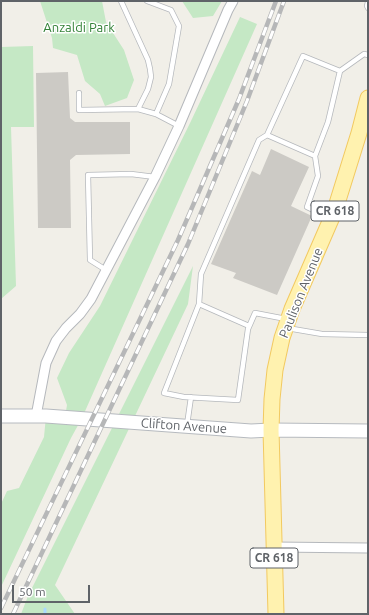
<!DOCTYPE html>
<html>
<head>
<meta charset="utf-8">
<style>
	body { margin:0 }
	#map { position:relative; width:369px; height:615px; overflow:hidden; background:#f1efe8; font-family:Ubuntu,sans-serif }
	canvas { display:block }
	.frame { position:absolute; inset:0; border:2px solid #5f6368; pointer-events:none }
	.scale { position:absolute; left:12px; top:585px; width:78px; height:18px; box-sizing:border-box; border:2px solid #5f6368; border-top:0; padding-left:5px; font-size:12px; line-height:14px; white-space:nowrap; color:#5f6368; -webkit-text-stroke:3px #fff; paint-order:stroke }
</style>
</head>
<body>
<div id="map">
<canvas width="369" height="615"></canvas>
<div class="frame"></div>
<div class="scale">50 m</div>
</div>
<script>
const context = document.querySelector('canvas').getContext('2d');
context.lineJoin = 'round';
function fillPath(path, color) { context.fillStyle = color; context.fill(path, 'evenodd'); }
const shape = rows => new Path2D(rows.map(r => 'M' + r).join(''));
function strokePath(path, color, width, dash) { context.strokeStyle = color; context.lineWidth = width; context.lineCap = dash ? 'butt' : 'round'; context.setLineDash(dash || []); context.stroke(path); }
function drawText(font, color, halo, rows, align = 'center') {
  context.font = font + ' Ubuntu,sans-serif'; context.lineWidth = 3; context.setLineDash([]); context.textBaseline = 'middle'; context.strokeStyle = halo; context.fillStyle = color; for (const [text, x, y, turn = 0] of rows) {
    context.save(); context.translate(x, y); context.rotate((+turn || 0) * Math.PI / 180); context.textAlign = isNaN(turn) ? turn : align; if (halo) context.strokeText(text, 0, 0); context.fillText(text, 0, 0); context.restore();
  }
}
const green = shape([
	[40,1,102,1,106,22,124,50,134,80,127,98,105,106,100,94,85,81,77,55,53,48,52,38],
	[182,1,222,1,213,16,193,18],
	[240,17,257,24,82,418,71,438,1,587,1,504,7,491,19,488,44,437,46,416,65,417,67,405,57,378,69,353,100,306,191,121],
	[33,46,34,127,11,127,16,286,1,299,1,47],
	[193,266,188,304,55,585,75,614,21,614,28,596]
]);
const stream = shape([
	[45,609,45,614]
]);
const building = shape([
	[68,72,70,118,75,122,130,122,130,154,76,155,70,160,71,228,38,228,36,73],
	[271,149,309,167,291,206,312,216,277,295,233,278,236,273,211,264,252,171,260,175]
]);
const service = shape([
	[121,1,148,60,150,69,151,77,148,89,138,109,156,114,179,126],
	[147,1,171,10,179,26,169,84,156,114],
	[368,2,367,6,368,8],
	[340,71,364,54,368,55],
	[79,93,79,110,138,109],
	[267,135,315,156],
	[106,270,90,260,88,175,131,174,155,177],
	[199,304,249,326],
	[286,319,255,313,248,329,238,400,184,397,164,393,199,304,201,274,259,140,267,135,303,56,340,71,328,122,315,156,318,176,307,207,330,218],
	[287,328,322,334,368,335],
	[187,425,191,397]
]);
const minor = shape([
	[36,416,46,363,56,341,66,328,80,314,91,299,155,177,179,126,228,10,233,1],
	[274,547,368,548]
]);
const secondary = shape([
	[1,416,46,416,251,431,271,430,368,431]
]);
const primary = shape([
	[276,614,271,430,272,399,275,370,282,338,292,309,335,210,359,133,368,98]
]);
const rail = shape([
	[1,608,178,240,239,99,276,1],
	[13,614,188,244,247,101,284,1]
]);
const shields = [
	[335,211,48],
	[274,558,48]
];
const shieldNames = [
	["CR 618",335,211],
	["CR 618",274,558]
];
const parkNames = [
	["Anzaldi Park",79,28]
];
const streetNames = [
	["Paulison Avenue",301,293,-68],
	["Clifton Avenue",184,426,4]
];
fillPath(green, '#c5e8c5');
strokePath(stream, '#aadaff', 3);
fillPath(building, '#cccac5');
strokePath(service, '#b5b8bc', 6);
strokePath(minor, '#b5b8bc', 11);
strokePath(secondary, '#b6babf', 15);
strokePath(primary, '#f2c960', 17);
strokePath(service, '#fff', 4.5);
strokePath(minor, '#fff', 9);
strokePath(secondary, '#fff', 13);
strokePath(primary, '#fff2af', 15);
strokePath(rail, '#b6b7b8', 4.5);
strokePath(rail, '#fff', 3, [9]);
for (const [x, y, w] of shields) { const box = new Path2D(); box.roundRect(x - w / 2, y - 10, w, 20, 3); context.fillStyle = '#fff'; context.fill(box); strokePath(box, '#5f6368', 1); }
drawText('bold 12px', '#5f6368', null, shieldNames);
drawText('13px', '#348238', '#fff', parkNames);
drawText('13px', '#5f6368', '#fff', streetNames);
</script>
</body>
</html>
